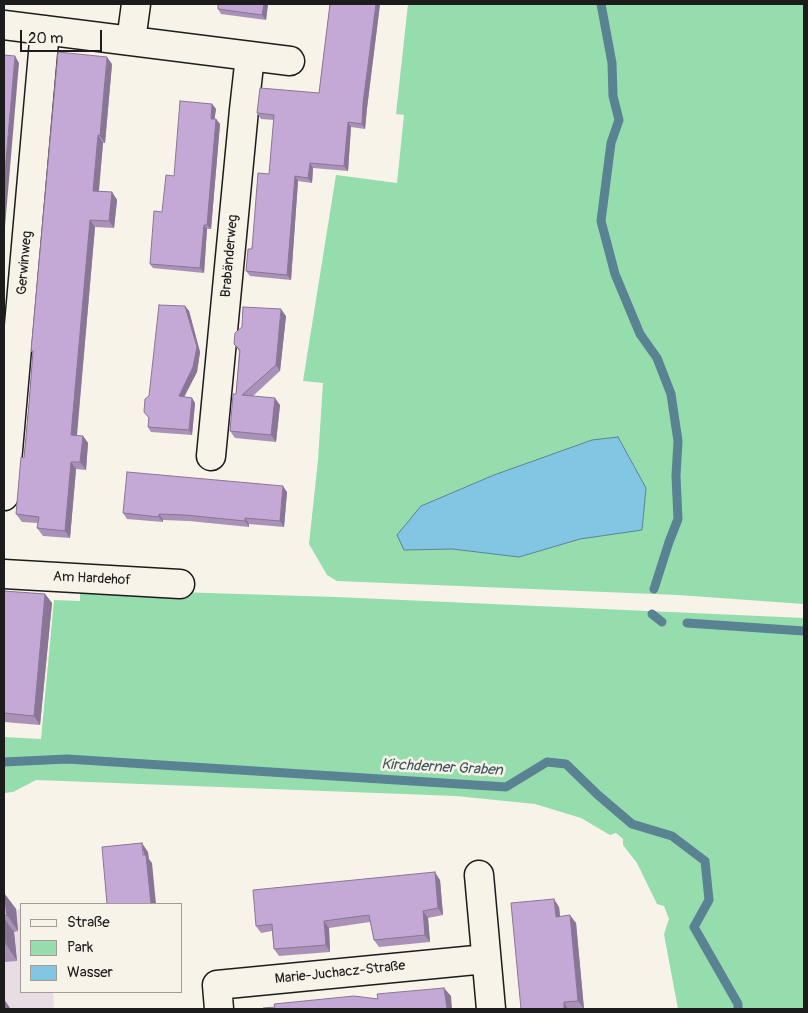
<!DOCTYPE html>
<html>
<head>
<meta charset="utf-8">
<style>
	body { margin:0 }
	#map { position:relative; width:808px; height:1013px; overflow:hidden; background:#f7f3e8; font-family:Pangolin,sans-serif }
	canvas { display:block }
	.frame { position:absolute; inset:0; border:5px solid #1c1c1c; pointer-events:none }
	.legend { position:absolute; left:20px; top:903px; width:162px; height:90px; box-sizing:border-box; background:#f7f3e8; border:1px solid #9f9d96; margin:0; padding:6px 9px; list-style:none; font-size:15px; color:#1c1c1c }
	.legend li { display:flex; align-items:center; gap:10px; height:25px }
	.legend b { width:25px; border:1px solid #9f9d96 }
	.scale { position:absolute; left:20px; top:30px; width:82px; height:22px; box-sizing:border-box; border:2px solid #1c1c1c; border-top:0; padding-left:6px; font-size:15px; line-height:18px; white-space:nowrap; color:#1c1c1c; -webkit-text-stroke:4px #f7f3e8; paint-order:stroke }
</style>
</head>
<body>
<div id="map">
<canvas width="808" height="1013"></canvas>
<div class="frame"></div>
<ul class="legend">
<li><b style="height:6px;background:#f7f3e8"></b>Straße</li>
<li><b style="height:14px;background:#95ddac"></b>Park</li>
<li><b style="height:14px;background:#82c6e3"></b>Wasser</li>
</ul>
<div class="scale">20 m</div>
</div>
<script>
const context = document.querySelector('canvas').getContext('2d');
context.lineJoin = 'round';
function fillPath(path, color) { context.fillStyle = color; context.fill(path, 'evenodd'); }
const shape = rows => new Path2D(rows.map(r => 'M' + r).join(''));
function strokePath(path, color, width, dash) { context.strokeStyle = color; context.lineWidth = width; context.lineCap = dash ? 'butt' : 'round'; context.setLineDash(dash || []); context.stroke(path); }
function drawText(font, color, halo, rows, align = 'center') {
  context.font = font + ' Pangolin,sans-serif'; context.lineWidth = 5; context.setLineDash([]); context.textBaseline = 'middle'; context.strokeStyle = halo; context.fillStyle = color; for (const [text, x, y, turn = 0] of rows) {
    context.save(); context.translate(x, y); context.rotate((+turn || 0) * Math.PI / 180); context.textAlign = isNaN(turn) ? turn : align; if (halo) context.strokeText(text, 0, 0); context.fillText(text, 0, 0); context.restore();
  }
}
const built = shape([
	[21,909,21,992,53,992,54,1009,4,1009,4,911]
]);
const green = shape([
	[408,4,804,4,804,604,678,595,337,581,327,575,309,544,318,460,323,383,303,381,336,175,397,183,404,115,396,114],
	[618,437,646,488,642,530,580,539,519,557,452,549,403,550,421,506,494,475,592,440],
	[80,589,336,597,804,618,804,1009,678,1009,664,934,669,919,664,906,657,904,637,863,623,845,623,839,616,833,610,835,581,818,535,804,456,796,36,780,13,792,4,793,4,737,41,739,54,600,80,601]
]);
const water = shape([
	[618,437,646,488,642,530,580,539,519,557,452,549,404,550,397,535,421,506,494,475,592,440,618,437]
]);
const stream = shape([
	[601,4,612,63,613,96,619,120,611,143,601,221,615,274,640,334,657,358,671,394,678,441,676,476,678,519,669,542,654,589],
	[652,614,662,622],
	[687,623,804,631],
	[4,762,67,759,506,787,547,762,566,764,598,795,632,824,672,836,705,861,709,900,694,927,738,1004,738,1009]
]);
const minor = shape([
	[4,25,290,61],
	[131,41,136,4],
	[211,456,244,110,250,56],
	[4,496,45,30],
	[4,574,180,584],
	[479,875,491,1009],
	[219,1009,217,985,486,959]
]);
const wall = shape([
	[268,4,266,20,221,14,218,9],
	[330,4,380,4,367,108,365,129,351,127,348,171,313,168,312,183,298,181,291,280,250,276,246,271,269,174,274,120,261,119,257,113,319,93],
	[112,64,105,143,103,143,99,191,112,192,117,200,114,228,95,227,77,436,83,436,88,443,86,470,76,469,70,538,43,536,37,528,38,523,22,522,16,514,24,458,33,354,31,351],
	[212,104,216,109,214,119,216,119,220,124,211,229,207,229,204,273,153,268,150,264,162,212,174,176],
	[185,306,189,311,200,352,197,372,184,397,192,398,195,403,192,435,151,432,148,427,149,396],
	[286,316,280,371,253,396,280,405,276,442,235,438,230,431,236,394,239,351,234,344],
	[287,492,284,527,249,524,249,527,189,521,163,520,163,522,127,519,123,513],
	[4,591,45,594,52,603,40,725,4,722],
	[440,880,443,915,428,918,430,942,379,947,374,940,370,922,329,928,330,952,279,956,274,949,272,931,261,933,256,926],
	[4,893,16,909,18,931,14,932,17,961,4,962],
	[559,907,560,916,576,923,584,1009,521,1009]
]);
const shadedWall = shape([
	[264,4,268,4,266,20,262,15],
	[376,4,380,4,367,108,365,129,362,124,363,103],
	[15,56,19,63,4,238,4,183],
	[107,57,112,64,105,143,100,136],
	[212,104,216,109,214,123,211,119],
	[216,119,220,124,211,229,207,225],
	[348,122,351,127,348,171,344,166],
	[98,135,103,143,98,198,93,191],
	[310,163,313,168,312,183,308,178],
	[295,176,298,181,291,280,287,275],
	[112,192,117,200,114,228,109,221],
	[90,220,95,227,76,443,71,435],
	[204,225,207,229,204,273,200,268],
	[185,306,189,311,200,352,197,372,182,401,179,396],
	[281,309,286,316,280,371,276,365],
	[192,398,195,403,192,435,189,430],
	[275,398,280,405,276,442,271,435],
	[83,436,88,443,86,470,80,462],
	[71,462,76,469,70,538,65,531],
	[283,486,287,492,284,527,280,521],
	[159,514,163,520,163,522,159,517],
	[245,518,249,524,249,527,245,521],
	[45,594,52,603,40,725,34,716],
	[142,843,148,852,149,859,152,863,156,904,151,904],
	[435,872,440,880,443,915,438,908],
	[4,893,16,909,18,931,7,915],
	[554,899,559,907,561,925,556,917],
	[423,911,428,918,430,942,425,935],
	[570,915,576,923,584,1009,578,1001],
	[4,918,14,932,17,961,6,944,4,928],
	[324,921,329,928,330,952,326,945],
	[444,988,451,996,452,1009,447,1009],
	[4,999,10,1008,10,1009,4,1009],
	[564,1002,568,1009,564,1009]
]);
const building = shape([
	[218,4,264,4,262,15,218,9,218,4],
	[330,4,376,4,363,103,362,124,348,122,344,166,310,163,308,178,295,176,287,275,246,271,248,249,252,249,258,173,269,174,274,115,257,113,260,88,319,93,330,4],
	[58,52,107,57,100,136,98,135,93,191,112,192,109,221,90,220,71,435,83,436,80,462,71,462,65,531,37,528,39,517,16,514,21,457,24,458,29,404,33,351,31,351,58,52],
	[4,55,15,56,4,183,4,55],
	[180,101,212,104,211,119,216,119,207,225,204,225,200,268,150,264,154,211,162,212,166,175,174,176,180,101],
	[159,305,185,306,197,347,193,367,179,396,192,398,189,430,148,427,149,418,144,412,145,399,149,396,159,305],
	[243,307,281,309,276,365,242,395,275,398,271,435,230,431,233,394,236,394,240,350,234,344,235,333,242,327,243,307],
	[127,472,283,486,280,521,245,518,245,521,185,515,159,514,159,517,123,513,127,472],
	[4,591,45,594,34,716,4,713,4,591],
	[142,843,143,855,146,855,151,904,107,904,102,847,142,843],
	[435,872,438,908,423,911,425,935,374,940,369,915,324,921,326,945,274,949,272,924,256,926,253,890,435,872],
	[4,893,7,915,4,916,4,893],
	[554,899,556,917,570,915,578,1001,564,1002,564,1009,521,1009,511,903,554,899],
	[4,928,6,944,4,945,4,928],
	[444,988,447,1009,263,1009,263,1008,275,1007,274,1004,354,996,378,999,377,994,444,988]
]);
const streetNames = [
	["Brabänderweg",230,256,-85],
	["Gerwinweg",25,263,-85],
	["Am Hardehof",92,579,3],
	["Marie-Juchacz-Straße",340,973,-6]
];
const waterNames = [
	["Kirchderner Graben",442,768,3]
];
fillPath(built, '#e8dde3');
fillPath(green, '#95ddac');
fillPath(water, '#82c6e3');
strokePath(water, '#598293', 1);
strokePath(stream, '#598293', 9);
strokePath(minor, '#1c1c1c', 31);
strokePath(minor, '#f7f3e8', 28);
fillPath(wall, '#a991b8');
fillPath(shadedWall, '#897696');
fillPath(building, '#c4a9d6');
strokePath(building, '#897696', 1);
drawText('14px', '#1c1c1c', '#f7f3e8', streetNames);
drawText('italic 15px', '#405862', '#f7f3e8', waterNames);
</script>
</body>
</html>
